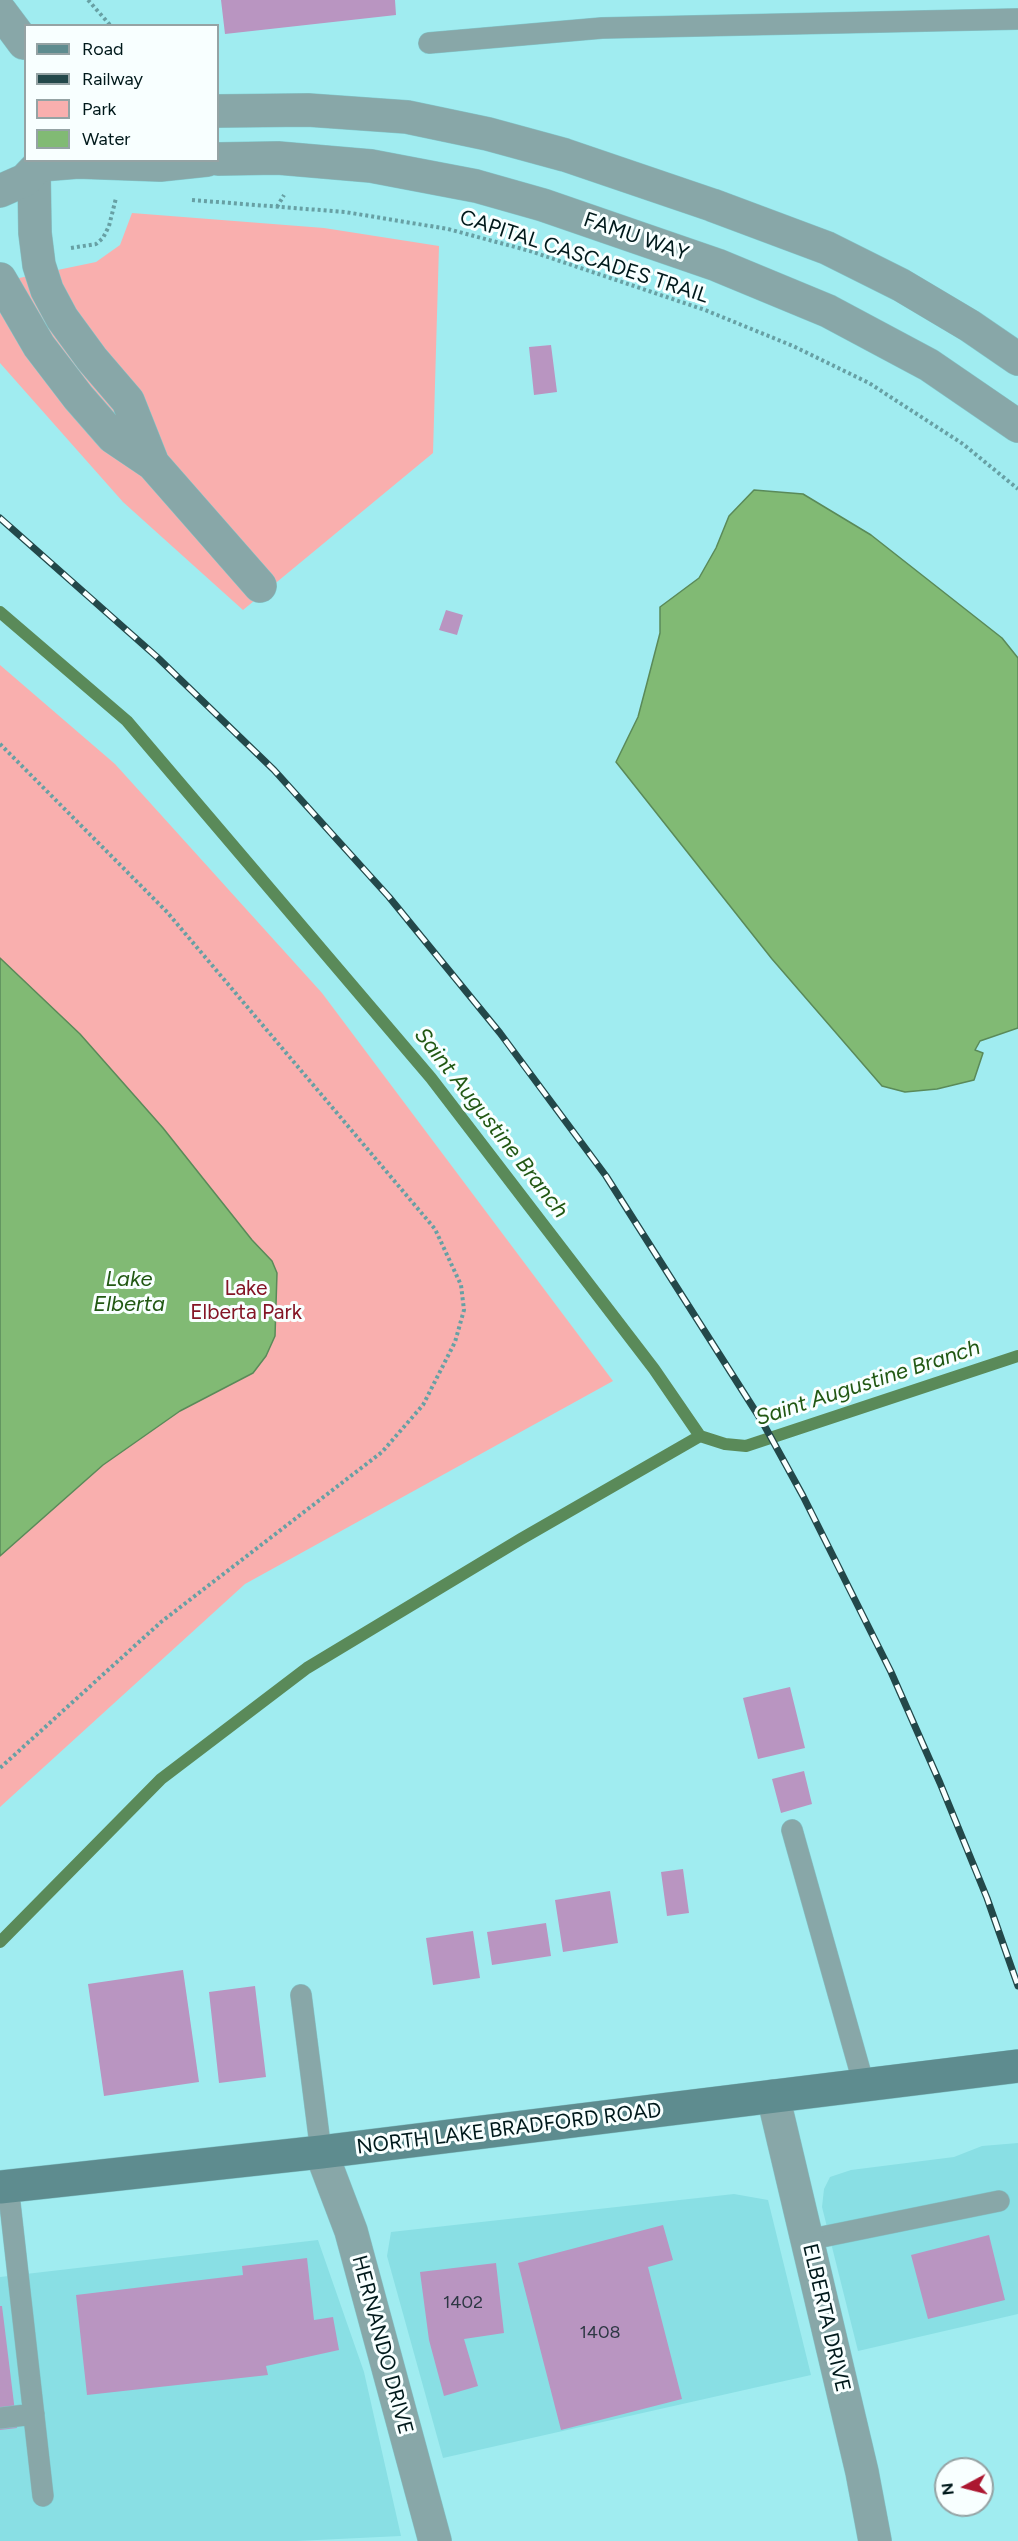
<!DOCTYPE html>
<html>
<head>
<meta charset="utf-8">
<style>
	body { margin:0 }
	#map { position:relative; width:1018px; height:2541px; overflow:hidden; background:#a0ecf0; font-family:Figtree,sans-serif }
	canvas { display:block }
	.legend { position:absolute; left:24px; top:24px; width:195px; height:138px; box-sizing:border-box; background:#f8ffff; border:2px solid #95a3a4; margin:0; padding:8px 10px; list-style:none; font-size:18px; color:#00191b }
	.legend li { display:flex; align-items:center; gap:12px; height:30px }
	.legend b { width:30px; border:2px solid #95a3a4 }
	.north { position:absolute; left:934px; top:2457px; width:60px; height:60px; box-sizing:border-box; background:#f8ffff; border:2px solid #95a3a4; border-radius:50%; rotate:263deg; font-size:16px; font-weight:700; line-height:24px; text-align:center; color:#00191b }
	.north::after { content:''; display:block; margin:auto; width:21px; height:27px; background:#ac1730; clip-path:polygon(50% 0,100% 100%,50% 72%,0 100%) }
</style>
</head>
<body>
<div id="map">
<canvas width="1018" height="2541"></canvas>
<ul class="legend">
<li><b style="height:8px;background:#5e8c8f"></b>Road</li>
<li><b style="height:8px;background:#23484a"></b>Railway</li>
<li><b style="height:16px;background:#f9afae"></b>Park</li>
<li><b style="height:16px;background:#81ba74"></b>Water</li>
</ul>
<div class="north">N</div>
</div>
<script>
const context = document.querySelector('canvas').getContext('2d');
context.lineJoin = 'round';
function fillPath(path, color) { context.fillStyle = color; context.fill(path, 'evenodd'); }
const shape = rows => new Path2D(rows.map(r => 'M' + r).join(''));
function strokePath(path, color, width, dash) { context.strokeStyle = color; context.lineWidth = width; context.lineCap = dash ? 'butt' : 'round'; context.setLineDash(dash || []); context.stroke(path); }
function drawText(font, color, halo, rows, align = 'center') {
  context.font = font + ' Figtree,sans-serif'; context.lineWidth = 6; context.setLineDash([]); context.textBaseline = 'middle'; context.strokeStyle = halo; context.fillStyle = color; for (const [text, x, y, turn = 0] of rows) {
    context.save(); context.translate(x, y); context.rotate((+turn || 0) * Math.PI / 180); context.textAlign = isNaN(turn) ? turn : align; if (halo) context.strokeText(text, 0, 0); context.fillText(text, 0, 0); context.restore();
  }
}
const built = shape([
	[1018,2143,1018,2314,858,2351,822,2207,824,2189,830,2177,851,2170,954,2157,982,2146],
	[734,2194,768,2200,811,2375,443,2458,387,2256,391,2232],
	[318,2240,364,2372,401,2536,296,2541,0,2541,0,2277]
]);
const green = shape([
	[132,213,324,228,439,246,433,453,243,610,123,502,0,363,0,282,96,262,120,245],
	[0,665,115,764,322,993,613,1381,245,1584,0,1807]
]);
const water = shape([
	[754,490,803,494,871,535,1002,638,1018,658,1018,1028,980,1041,975,1050,983,1053,974,1080,937,1089,905,1092,882,1086,772,959,616,762,638,717,647,683,660,633,660,607,699,578,716,548,729,516,754,490],
	[0,958,80,1034,163,1128,252,1240,272,1261,277,1273,275,1336,266,1356,253,1373,180,1411,103,1465,0,1556,0,958]
]);
const stream = shape([
	[0,612,127,721,431,1078,654,1369,700,1436,725,1444,746,1446,1018,1356],
	[0,1942,161,1779,307,1668,521,1539,700,1436]
]);
const building = shape([
	[221,0,395,0,396,15,225,34],
	[551,345,557,392,534,395,529,347],
	[446,610,463,615,457,635,439,630],
	[790,1687,805,1748,758,1759,743,1698],
	[804,1771,812,1804,781,1813,772,1779],
	[683,1869,689,1913,667,1916,661,1872],
	[610,1891,618,1943,563,1952,555,1900],
	[546,1923,551,1956,492,1965,487,1932],
	[473,1931,480,1978,433,1985,426,1938],
	[183,1970,199,2082,104,2096,88,1984],
	[255,1986,266,2077,219,2083,209,1992],
	[663,2225,673,2260,648,2267,682,2399,561,2430,518,2263],
	[989,2235,1005,2300,928,2319,911,2255],
	[307,2258,314,2320,333,2317,339,2350,266,2366,268,2375,87,2395,76,2295,243,2275,242,2266],
	[496,2263,504,2333,464,2339,478,2386,444,2396,429,2340,420,2272],
	[0,2306,2,2306,17,2428,0,2430]
]);
const path = shape([
	[88,0,111,26],
	[192,200,345,212,448,229,530,251,705,310,793,346,869,383,963,444,1018,489],
	[277,207,284,195],
	[71,248,96,244,103,238,109,226,116,198],
	[0,744,167,912,435,1229,461,1285,464,1310,455,1342,423,1405,382,1452,161,1622,0,1768]
]);
const service = shape([
	[429,43,602,28,1018,19],
	[792,1830,864,2085],
	[301,1995,321,2152],
	[8,2186,43,2496],
	[807,2240,999,2201],
	[0,2418,34,2414]
]);
const minor = shape([
	[34,172,35,233,39,265,47,290,62,318,92,359,128,401,153,464],
	[0,279,39,346,78,397,113,437,153,464,260,586],
	[773,2096,862,2472,875,2541],
	[321,2152,351,2231,435,2541]
]);
const tertiary = shape([
	[0,11,24,43],
	[218,111,308,110,407,117,488,134,565,155,712,205,827,248,901,285,970,326,1018,359],
	[218,159,278,158,371,166,476,186,543,205,717,265,828,311,929,365,1018,426],
	[41,165,78,162,160,165,207,160],
	[0,191,25,180,44,160]
]);
const secondary = shape([
	[0,2187,321,2152,1018,2066]
]);
const rail = shape([
	[0,518,157,657,274,770,389,897,500,1033,606,1176,763,1423,803,1496,891,1672,940,1783,987,1898,1018,1986]
]);
const numberNames = [
	["1402",463,2303],
	["1408",600,2333]
];
const streetNames = [
	["FAMU WAY",636,237,19],
	["CAPITAL CASCADES TRAIL",584,257,18],
	["NORTH LAKE BRADFORD ROAD",509,2129,-7],
	["ELBERTA DRIVE",826,2318,77],
	["HERNANDO DRIVE",382,2345,75]
];
const parkNames = [
	["Lake",246,1289],
	["Elberta Park",246,1313]
];
const waterNames = [
	["Saint Augustine Branch",491,1123,52],
	["Lake",129,1280],
	["Elberta",129,1305],
	["Saint Augustine Branch",868,1383,-18]
];
fillPath(built, '#89dfe4');
fillPath(green, '#f9afae');
fillPath(water, '#81ba74');
strokePath(water, '#5a8a59', 1.5);
strokePath(stream, '#5a8a59', 12);
fillPath(building, '#b995c1');
strokePath(service, '#83c6ca', 22);
strokePath(minor, '#83c6ca', 34);
strokePath(tertiary, '#83c6ca', 34);
strokePath(secondary, '#83c6ca', 34);
strokePath(path, '#67a0a4', 4, [3, 3]);
strokePath(service, '#88a7a8', 21);
strokePath(minor, '#88a7a8', 33);
strokePath(tertiary, '#88a7a8', 33);
strokePath(secondary, '#5e8c8f', 33);
strokePath(rail, '#23484a', 7);
strokePath(rail, '#f8ffff', 4.5, [14]);
drawText('18px', '#2e3844', null, numberNames);
drawText('21px', '#00191b', '#f8ffff', streetNames);
drawText('21px', '#841525', '#f8ffff', parkNames);
drawText('italic 22px', '#215813', '#f8ffff', waterNames);
</script>
</body>
</html>
